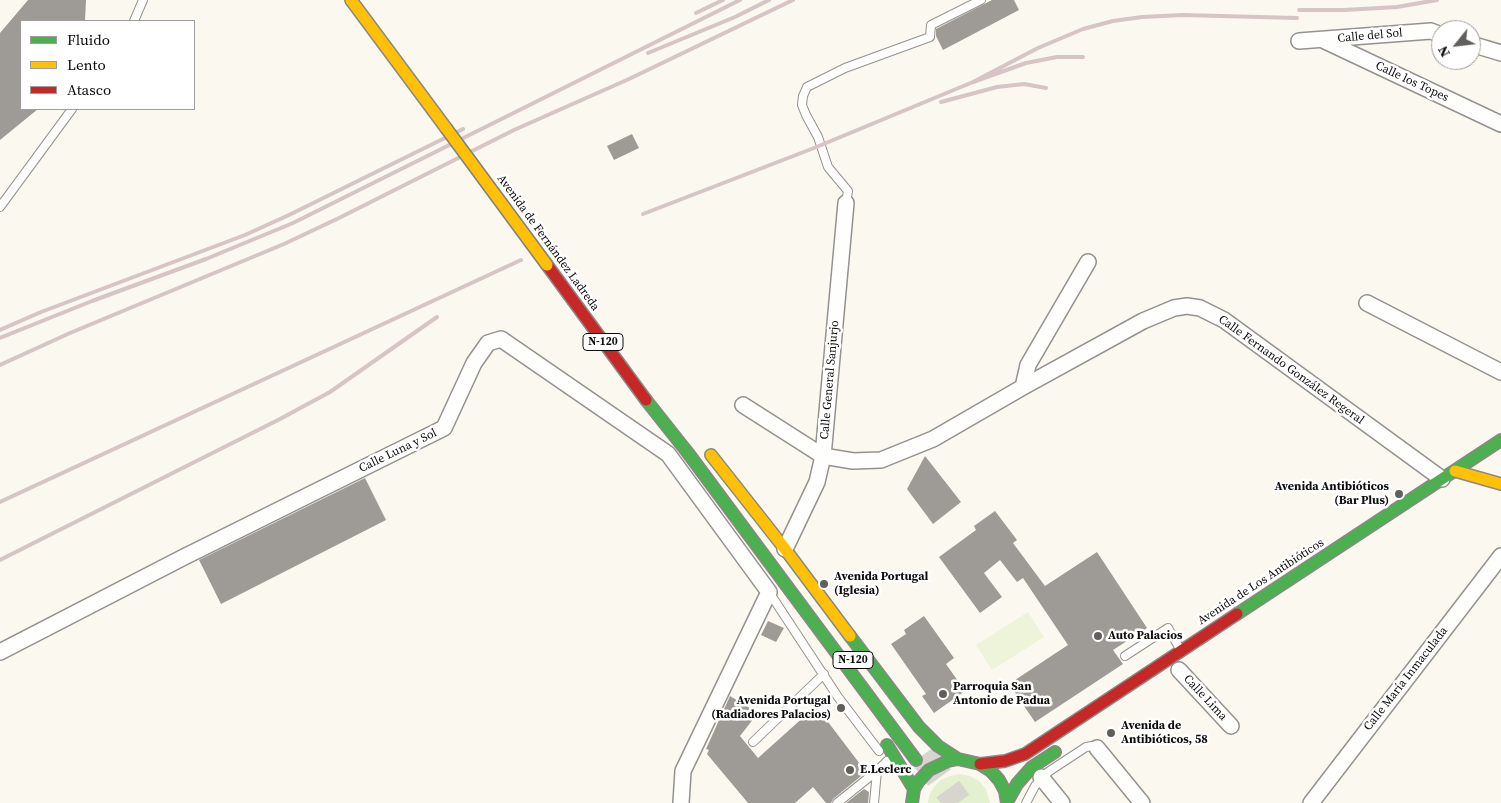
<!DOCTYPE html>
<html>
<head>
<meta charset="utf-8">
<style>
	body { margin:0 }
	#map { position:relative; width:1501px; height:803px; overflow:hidden; background:#fbf8f0; font-family:"Source Serif 4",serif }
	canvas { display:block }
	.legend { position:absolute; left:20px; top:20px; width:175px; height:90px; box-sizing:border-box; background:#fff; border:1px solid #9e9e9e; margin:0; padding:6px 9px; list-style:none; font-size:15px; color:#0c0c0c }
	.legend li { display:flex; align-items:center; gap:10px; height:25px }
	.legend b { width:25px; border:1px solid #9e9e9e }
	.north { position:absolute; left:1431px; top:20px; width:50px; height:50px; box-sizing:border-box; background:#fff; border:1px solid #9e9e9e; border-radius:50%; rotate:241deg; font-size:14px; font-weight:700; line-height:20px; text-align:center; color:#0c0c0c }
	.north::after { content:''; display:block; margin:auto; width:18px; height:22px; background:#605f5c; clip-path:polygon(50% 0,100% 100%,50% 72%,0 100%) }
</style>
</head>
<body>
<div id="map">
<canvas width="1501" height="803"></canvas>
<ul class="legend">
<li><b style="height:6px;background:#4caf50"></b>Fluido</li>
<li><b style="height:6px;background:#ffc107"></b>Lento</li>
<li><b style="height:6px;background:#c62828"></b>Atasco</li>
</ul>
<div class="north">N</div>
</div>
<script>
const context = document.querySelector('canvas').getContext('2d');
context.lineJoin = 'round';
function fillPath(path, color) { context.fillStyle = color; context.fill(path, 'evenodd'); }
const shape = rows => new Path2D(rows.map(r => 'M' + r).join(''));
function strokePath(path, color, width, dash) { context.strokeStyle = color; context.lineWidth = width; context.lineCap = dash ? 'butt' : 'round'; context.setLineDash(dash || []); context.stroke(path); }
function drawText(font, color, halo, rows, align = 'center') {
  context.font = font + ' "Source Serif 4",serif'; context.lineWidth = 5; context.setLineDash([]); context.textBaseline = 'middle'; context.strokeStyle = halo; context.fillStyle = color; for (const [text, x, y, turn = 0] of rows) {
    context.save(); context.translate(x, y); context.rotate((+turn || 0) * Math.PI / 180); context.textAlign = isNaN(turn) ? turn : align; if (halo) context.strokeText(text, 0, 0); context.fillText(text, 0, 0); context.restore();
  }
}
const green = shape([
	[960,774,970,776,979,781,986,789,990,803,928,803,929,796,934,787,941,780,950,776]
]);
const pitch = shape([
	[1028,612,1044,637,992,670,976,645]
]);
const building = shape([
	[28,0,86,0,85,21,21,21,21,109,38,109,0,140,0,33],
	[992,0,1014,0,1019,10,943,50,936,36,936,29],
	[632,134,639,148,614,160,607,146],
	[925,456,961,502,933,524,907,489],
	[365,478,386,520,221,604,199,560],
	[995,511,1017,540,1013,543,1045,586,1097,552,1147,628,1113,650,1123,664,1035,722,1009,684,1068,645,1023,578,1017,582,1000,560,984,573,1002,597,980,613,939,557,976,530,974,526],
	[924,616,954,658,946,664,965,691,934,713,922,696,926,694,891,644,906,634,904,630],
	[768,621,784,628,776,642,761,635],
	[730,696,758,713,740,736,758,758,816,706,866,772,833,799,831,803,826,803,813,787,795,803,748,803,707,754,709,750,706,749],
	[864,789,869,792,868,803,846,803]
]);
const highwayTunnel = shape([
	[923,755,958,803]
]);
const lane = shape([
	[134,21,143,0],
	[846,203,848,191,828,167,818,137,806,115,802,105,803,96,807,87,845,68,930,37,931,25,981,0],
	[0,207,72,109],
	[769,592,838,697,879,751],
	[1125,656,1168,628,1180,649],
	[753,742,824,674],
	[837,803,877,771],
	[874,803,877,771,887,761],
	[1026,803,1035,786,1048,772,1086,747,1092,746,1097,748]
]);
const street = shape([
	[1323,40,1501,124],
	[1299,41,1431,31,1441,35],
	[1471,44,1501,53],
	[1367,303,1501,372],
	[1023,387,1028,365,1088,262],
	[743,405,823,456,853,461,881,460,933,439,1023,387,1143,321,1174,308,1187,306,1200,308,1224,320,1442,479],
	[785,549,817,482,823,456,846,203],
	[0,652,184,557,444,428,474,363,488,343,501,339,668,454,769,592,683,771,681,803],
	[1179,670,1231,726],
	[1097,748,1142,803],
	[1041,777,1062,803],
	[1311,803,1501,556]
]);
const fast = shape([
	[646,400,688,453,916,760],
	[1237,614,1501,440],
	[850,636,919,727,938,746,958,759],
	[887,745,914,789],
	[1007,802,1017,784,1032,767,1055,752],
	[912,803,914,789,918,782,929,770,948,761,958,759,980,764,991,771,999,780,1005,791,1007,803]
]);
const slow = shape([
	[351,0,446,128],
	[711,455,785,549,850,636],
	[1455,471,1501,484]
]);
const jam = shape([
	[547,265,646,400],
	[980,764,1005,761,1025,754,1237,614]
]);
const rail = shape([
	[1299,10,1344,10,1397,7,1437,0],
	[696,13,723,0],
	[648,53,735,17,769,0],
	[1083,57,1057,57,1026,63,973,82,1038,48,1083,29,1113,21,1142,17,1183,15,1297,18],
	[941,102,997,87,1024,84,1046,88],
	[643,214,814,148,973,82],
	[0,330,41,312,245,235,289,215,463,129],
	[0,338,92,301,206,259,293,223,740,0],
	[0,365,70,333,284,244,339,218,514,130,629,79,793,0],
	[0,502,521,260],
	[0,560,280,419,330,392,437,317]
]);
const slowBridge = shape([
	[446,128,547,265]
]);
const markers = [
	[1399,494,5,"#605f5c"],
	[824,584,5,"#605f5c"],
	[1098,636,5,"#605f5c"],
	[943,694,5,"#605f5c"],
	[841,708,5,"#605f5c"],
	[1111,733,5,"#605f5c"],
	[850,770,5,"#605f5c"]
];
const shields = [
	[603,342,40],
	[853,660,40]
];
const shieldNames = [
	["N-120",603,342],
	["N-120",853,660]
];
const streetNames = [
	["Calle del Sol",1370,36,-5],
	["Calle los Topes",1412,82,25],
	["Avenida de Fernández Ladreda",548,243,54],
	["Calle Fernando González Regeral",1291,370,36],
	["Calle General Sanjurjo",830,380,-85],
	["Calle Luna y Sol",398,451,-26],
	["Avenida de Los Antibióticos",1261,582,-33],
	["Calle María Inmaculada",1406,679,-52],
	["Calle Lima",1205,698,47]
];
const poiNames = [
	["Avenida Antibióticos",1389,487,"right"],
	["(Bar Plus)",1389,501,"right"],
	["Avenida Portugal",834,577],
	["(Iglesia)",834,591],
	["Auto Palacios",1108,636],
	["Parroquia San",953,687],
	["Antonio de Padua",953,701],
	["Avenida Portugal",831,701,"right"],
	["(Radiadores Palacios)",831,715,"right"],
	["Avenida de",1121,726],
	["Antibióticos, 58",1121,740],
	["E.Leclerc",860,770]
];
fillPath(green, '#e4f0d0');
fillPath(pitch, '#edf4da');
fillPath(building, '#9e9b96');
strokePath(highwayTunnel, '#d7d5ce', 28, [28, 14]);
strokePath(lane, '#94928f', 10);
strokePath(street, '#94928f', 18);
strokePath(fast, '#8a8985', 14);
strokePath(slow, '#8a8985', 14);
strokePath(jam, '#8a8985', 14);
strokePath(lane, '#fefefd', 8);
strokePath(street, '#fefefd', 15);
strokePath(fast, '#4caf50', 11);
strokePath(slow, '#ffc107', 11);
strokePath(jam, '#c62828', 11);
strokePath(rail, '#d7c4c5', 4);
strokePath(slowBridge, '#81807c', 14, []);
strokePath(slowBridge, '#ffc107', 11);
for (const [x, y, r, color] of markers) { const dot = new Path2D(); dot.arc(x, y, r, 0, 2 * Math.PI); context.fillStyle = color; context.fill(dot); strokePath(dot, '#fff', 2); }
for (const [x, y, w] of shields) { const box = new Path2D(); box.roundRect(x - w / 2, y - 8.5, w, 17, 4); context.fillStyle = '#fff'; context.fill(box); strokePath(box, '#0c0c0c', 1); }
drawText('bold 11px', '#0c0c0c', null, shieldNames);
drawText('12px', '#0c0c0c', '#fff', streetNames);
drawText('bold 12px', '#0c0c0c', '#fff', poiNames, 'left');
</script>
</body>
</html>
